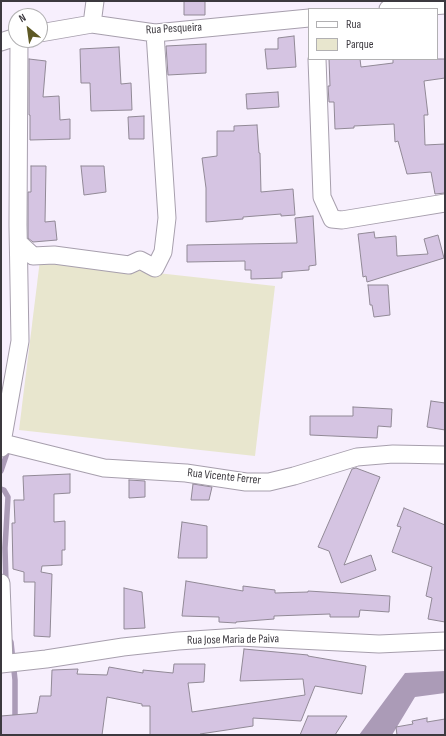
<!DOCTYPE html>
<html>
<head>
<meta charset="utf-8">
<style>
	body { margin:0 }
	#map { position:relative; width:446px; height:736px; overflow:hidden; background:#f7effd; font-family:"Sofia Sans Condensed",sans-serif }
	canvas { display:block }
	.frame { position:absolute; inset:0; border:2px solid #3c393f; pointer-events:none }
	.legend { position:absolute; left:308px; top:8px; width:130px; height:52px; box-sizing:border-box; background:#fff; border:1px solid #b1b0b2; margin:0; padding:5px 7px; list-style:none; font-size:12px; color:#3c393f }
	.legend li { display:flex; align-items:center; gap:8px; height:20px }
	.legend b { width:20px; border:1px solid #b1b0b2 }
	.north { position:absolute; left:8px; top:8px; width:40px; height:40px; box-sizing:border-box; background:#fff; border:1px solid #b1b0b2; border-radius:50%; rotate:331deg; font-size:11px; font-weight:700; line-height:16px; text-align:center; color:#3c393f }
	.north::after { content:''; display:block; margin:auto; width:14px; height:18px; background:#5e5925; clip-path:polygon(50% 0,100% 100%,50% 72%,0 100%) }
</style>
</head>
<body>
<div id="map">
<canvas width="446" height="736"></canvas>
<div class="frame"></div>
<ul class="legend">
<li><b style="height:5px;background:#fff"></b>Rua</li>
<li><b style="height:11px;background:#e8e6ce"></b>Parque</li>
</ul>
<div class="north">N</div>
</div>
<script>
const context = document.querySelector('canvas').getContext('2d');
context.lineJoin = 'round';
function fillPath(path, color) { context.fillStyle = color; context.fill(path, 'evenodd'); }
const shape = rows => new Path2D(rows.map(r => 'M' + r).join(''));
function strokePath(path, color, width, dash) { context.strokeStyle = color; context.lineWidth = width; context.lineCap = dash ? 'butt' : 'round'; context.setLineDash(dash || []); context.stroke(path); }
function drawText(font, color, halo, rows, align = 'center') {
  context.font = font + ' "Sofia Sans Condensed",sans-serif'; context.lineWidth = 3; context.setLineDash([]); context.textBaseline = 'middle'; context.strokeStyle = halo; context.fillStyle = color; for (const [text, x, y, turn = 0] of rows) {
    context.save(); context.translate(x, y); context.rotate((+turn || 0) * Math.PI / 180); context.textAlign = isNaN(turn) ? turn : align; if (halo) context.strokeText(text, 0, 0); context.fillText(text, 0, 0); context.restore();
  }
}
const green = shape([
	[40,260,275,286,255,456,19,430]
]);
const water = shape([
	[445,671,445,693,415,697,392,735,359,735,405,673]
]);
const stream = shape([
	[1,471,7,453,1,452],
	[1,489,4,490,8,497,5,548,6,583],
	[11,642,15,680,15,735]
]);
const building = shape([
	[184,1,205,1,205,15,184,15,184,1],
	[294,36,296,67,267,69,265,49,278,49,278,38,294,36],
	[206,44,206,73,168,75,166,46,206,44],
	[119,47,121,84,131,83,132,110,91,111,90,83,81,83,80,49,119,47],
	[29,59,46,61,43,97,59,96,60,120,70,119,70,139,30,140,30,115,29,115,29,59],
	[329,59,360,59,361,67,393,63,393,59,445,59,445,78,424,81,428,115,424,115,425,145,445,144,445,193,435,194,431,172,407,174,398,141,395,142,394,124,354,126,354,128,335,129,334,102,329,102,328,86,330,86,329,59],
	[278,92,279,107,247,109,246,94,278,92],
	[144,116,144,139,129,139,128,117,144,116],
	[257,125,259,153,260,153,261,192,293,189,295,215,281,216,281,214,243,217,243,219,206,222,206,188,202,158,217,156,217,131,234,131,234,126,257,125],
	[31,166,46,166,45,222,55,221,57,240,33,242,28,238,28,192,31,192,31,166],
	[81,166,104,166,106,192,84,195,81,166],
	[313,216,316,265,309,266,309,270,282,272,282,278,251,279,251,270,245,270,245,261,187,262,187,245,297,243,295,218,313,216],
	[374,232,375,238,396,236,397,256,428,254,424,239,438,235,444,258,367,282,366,276,363,277,358,234,374,232],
	[368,285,388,285,390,315,374,317,372,305,370,305,368,285],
	[431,401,445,403,445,430,427,427,431,401],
	[353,407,392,409,391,427,378,426,377,438,310,435,310,416,353,416,353,407],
	[356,468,380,477,344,565,371,555,376,570,341,583,329,551,318,547,352,469,356,468],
	[70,474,70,493,54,494,54,522,65,521,65,550,62,550,62,565,42,566,41,572,52,574,50,637,34,636,35,582,24,582,24,572,13,569,12,523,15,523,14,500,24,500,23,476,70,474],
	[129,480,145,481,145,497,129,498,129,480],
	[193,484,212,487,209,500,191,500,193,484],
	[404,508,445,525,445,622,428,619,432,598,426,596,432,567,392,552,401,527,397,526,404,508],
	[182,522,207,526,207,558,178,558,182,522],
	[186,581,243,591,243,586,275,590,275,593,308,592,308,591,390,596,389,612,360,610,359,617,330,617,330,614,274,616,274,619,236,622,236,623,219,622,219,617,182,616,186,581],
	[124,588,142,592,145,628,124,629,124,588],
	[244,649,308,655,308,656,366,666,362,694,315,686,301,721,253,718,253,726,200,734,199,735,150,735,150,706,142,706,142,704,107,697,102,735,1,735,1,716,37,713,40,696,51,696,52,670,78,669,77,674,107,675,109,667,143,673,143,670,173,673,174,664,205,664,204,682,188,683,192,712,305,695,303,679,240,681,244,649],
	[308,716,347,716,335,735,300,735,308,716],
	[427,718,427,722,445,719,445,735,397,735,396,727,413,724,412,721,427,718]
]);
const minor = shape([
	[388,9,445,5],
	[92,24,95,1],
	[40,33,92,24,155,33,309,18],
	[1,42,16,37],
	[317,59,322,197,332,219,342,220,445,203],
	[19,243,33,256,54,255,129,265,140,260,155,268,163,252,167,218,155,33],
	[3,443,104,468,186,473,246,482,269,482,294,476,357,457,393,454,445,455],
	[1,448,20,341,18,225,19,40],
	[1,583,4,663],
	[1,664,46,659,123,647,178,641,239,637,379,644,445,641]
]);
const streetNames = [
	["Rua Pesqueira",174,29,-3],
	["Rua Vicente Ferrer",224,477,6],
	["Rua Jose Maria de Paiva",233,640,-1]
];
fillPath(green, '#e8e6ce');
fillPath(water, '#ab9bb7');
strokePath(stream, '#ab9bb7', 5.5);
fillPath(building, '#d5c4e2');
strokePath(building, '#918996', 1);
strokePath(minor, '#a79fad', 19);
strokePath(minor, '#fff', 17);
drawText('12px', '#3c393f', '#fff', streetNames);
</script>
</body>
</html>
